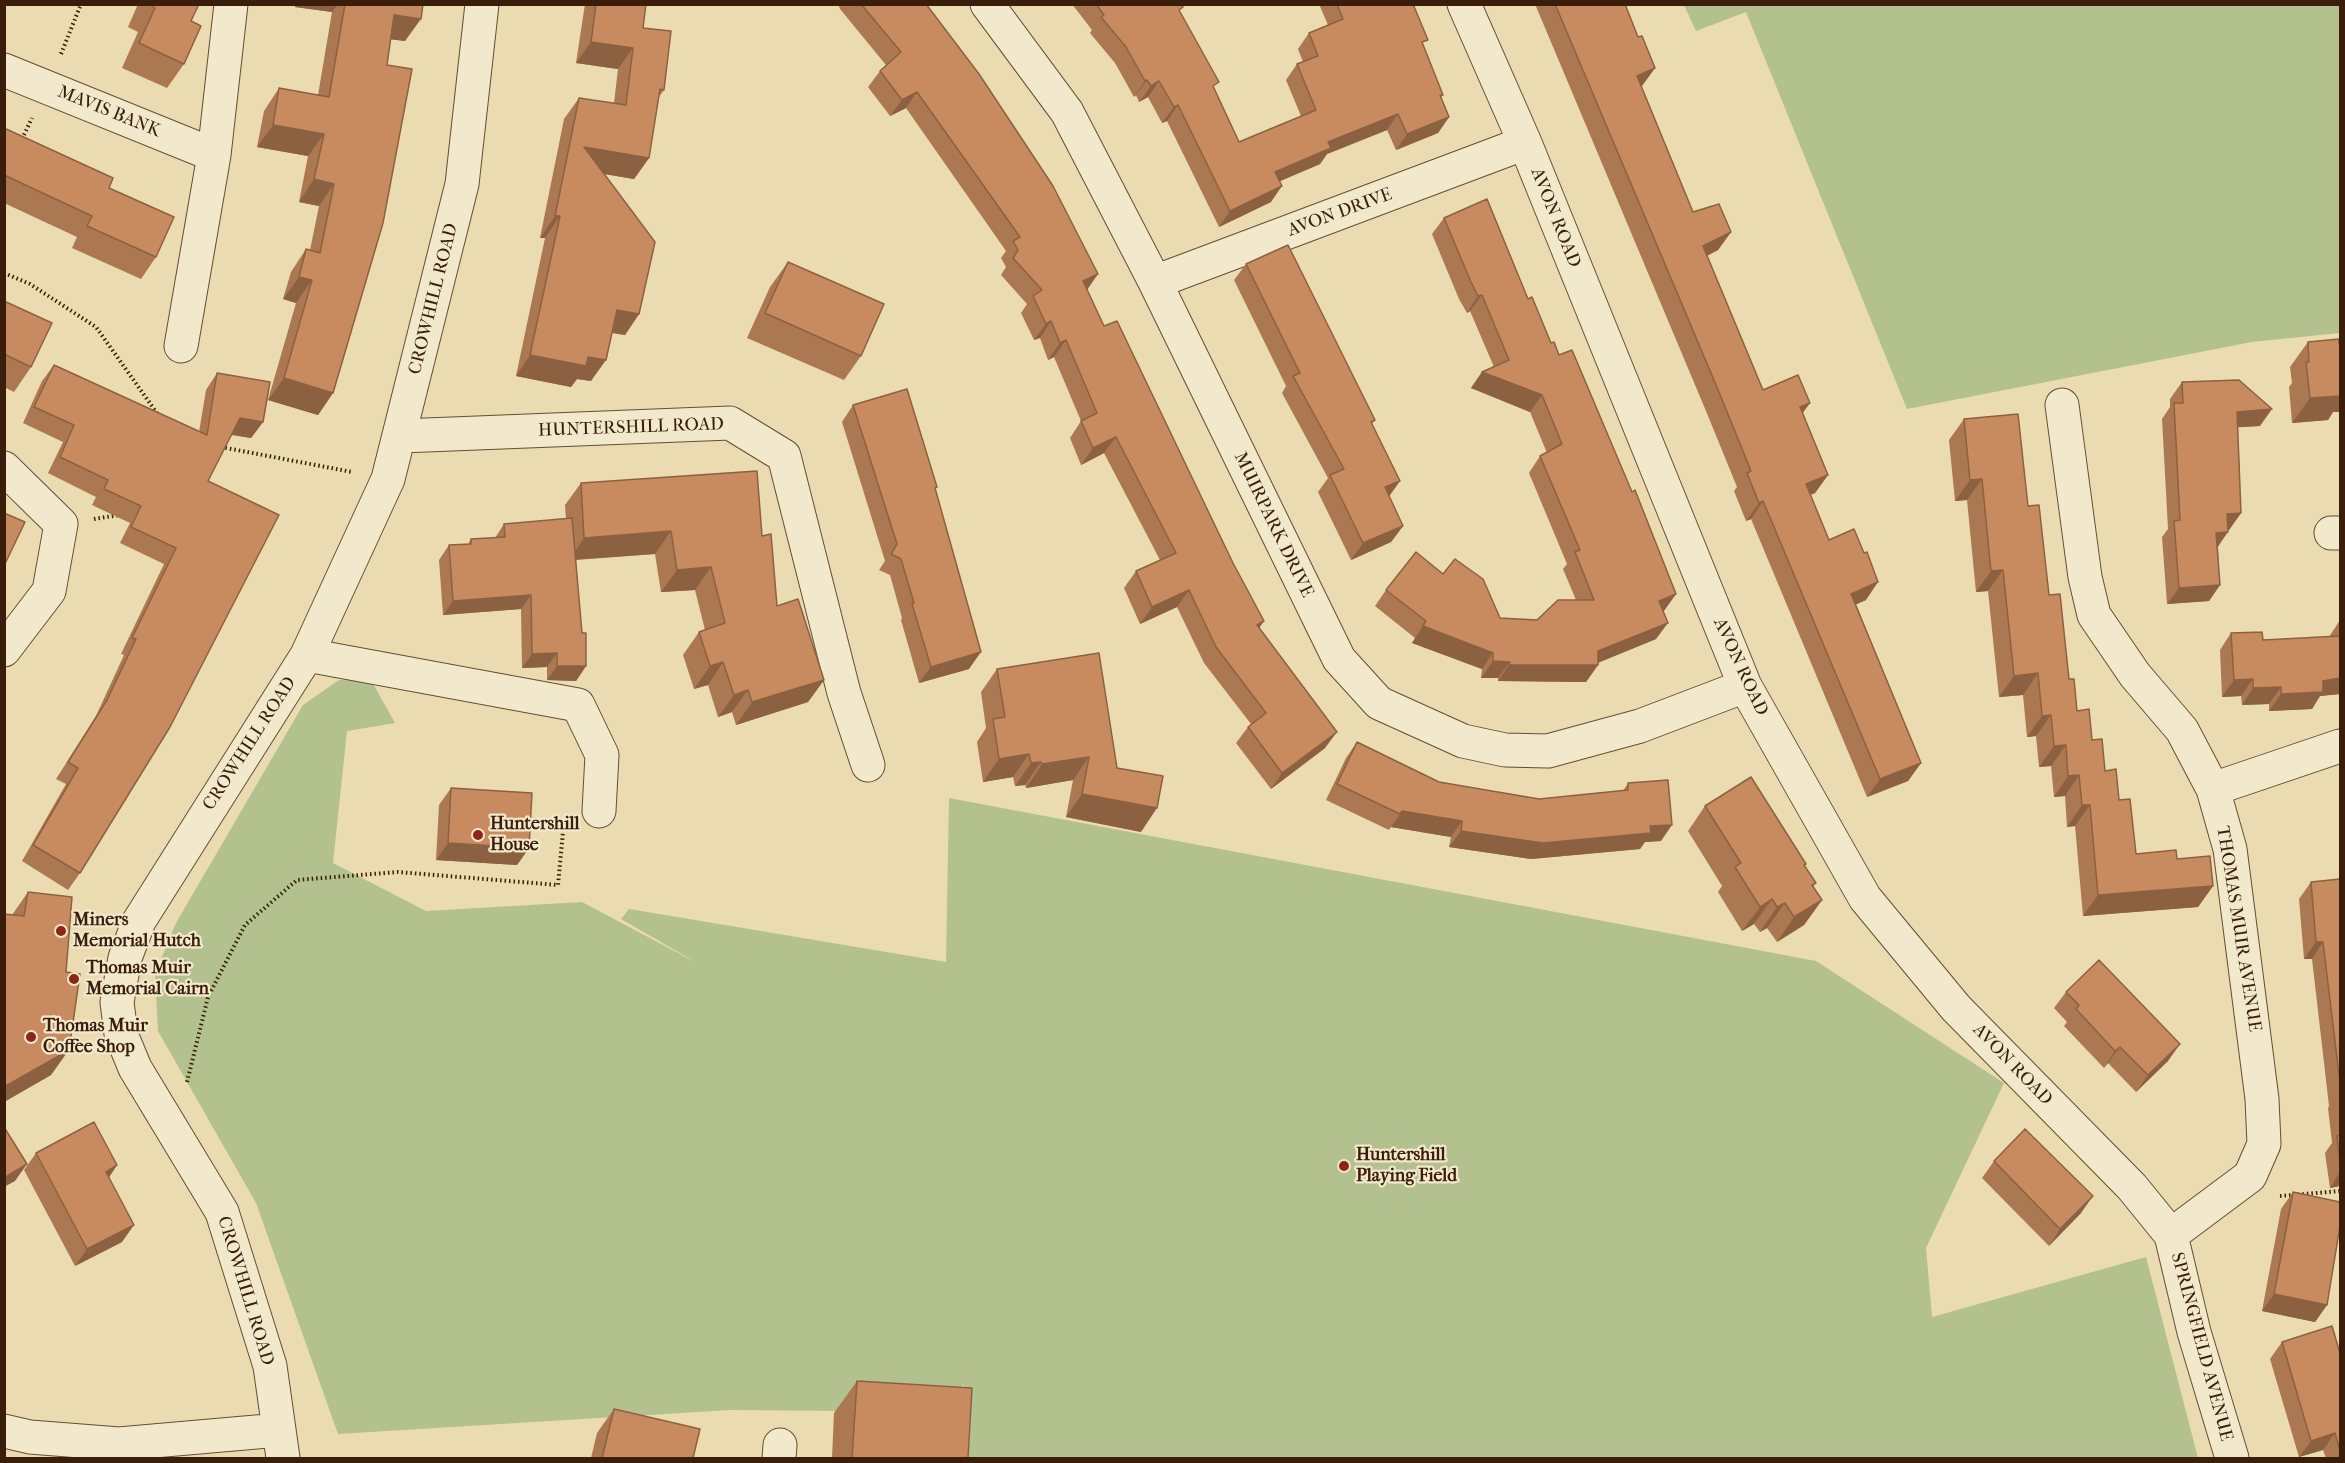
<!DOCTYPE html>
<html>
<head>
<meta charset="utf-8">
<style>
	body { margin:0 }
	#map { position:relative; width:2345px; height:1463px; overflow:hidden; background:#ebdbb1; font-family:"IM FELL French Canon",serif }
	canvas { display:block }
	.frame { position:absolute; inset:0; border:6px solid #3a1e0b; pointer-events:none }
</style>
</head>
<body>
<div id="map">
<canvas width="2345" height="1463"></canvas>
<div class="frame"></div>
</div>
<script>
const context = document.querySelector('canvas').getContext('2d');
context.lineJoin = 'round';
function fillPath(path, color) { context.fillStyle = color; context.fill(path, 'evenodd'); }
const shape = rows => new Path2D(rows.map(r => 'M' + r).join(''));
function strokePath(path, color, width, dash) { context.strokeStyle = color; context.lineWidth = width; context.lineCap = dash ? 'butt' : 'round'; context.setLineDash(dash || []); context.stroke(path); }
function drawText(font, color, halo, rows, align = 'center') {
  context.font = font + ' "IM FELL French Canon",serif'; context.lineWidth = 4.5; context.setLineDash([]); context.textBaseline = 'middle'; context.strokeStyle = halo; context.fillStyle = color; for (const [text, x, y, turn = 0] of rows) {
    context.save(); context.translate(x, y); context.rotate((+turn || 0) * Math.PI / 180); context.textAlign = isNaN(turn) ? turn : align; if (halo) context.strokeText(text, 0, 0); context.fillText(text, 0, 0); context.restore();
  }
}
const green = shape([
	[1684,5,2340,5,2340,333,2252,342,1907,409,1746,12,1696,31],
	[339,680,371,680,395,723,347,731,333,863,426,911,582,902,699,964,621,919,629,909,946,962,949,798,1816,961,2004,1083,1926,1248,1932,1317,2146,1257,2198,1458,961,1458,964,1383,953,1412,730,1410,338,1434,256,1203,158,1031,155,973,176,923,303,705]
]);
const path = shape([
	[61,54,81,4],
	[22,139,32,118],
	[4,273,30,284,96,327,159,416],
	[221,447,352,472],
	[94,519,119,515],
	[187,1082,208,997,245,925,297,880,398,872,558,885,564,821],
	[2280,1196,2340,1191]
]);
const minor = shape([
	[987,4,1067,112,1155,282,1339,659,1379,703,1463,741,1505,750,1548,751,1640,726,1745,686],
	[1464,4,1525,143,1745,686,1865,898,1956,1008,2132,1187,2171,1235,2194,1332,2232,1458],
	[4,70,214,155],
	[1155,282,1525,143],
	[181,346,214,155,231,4],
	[2062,405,2085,577,2094,615,2135,675,2182,730,2213,789,2230,849,2262,1099,2264,1144,2250,1176,2171,1235],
	[401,436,730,423,784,456,844,693,868,765],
	[4,468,61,524,49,591,4,650],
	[2331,533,2340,533],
	[307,655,578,705,602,755,599,811],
	[2213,789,2340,746],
	[4,1431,30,1437,119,1444,279,1430],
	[283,1458,270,1366,222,1212,135,1068,121,1034,117,1002,125,958,139,921,307,655,388,479,462,184,482,4],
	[779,1458,780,1445]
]);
const wall = shape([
	[138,4,199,4,191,21,184,64,167,88,122,68,138,32,128,27],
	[295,4,423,4,405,41,391,39,333,393,318,415,268,400,296,303,283,299,291,272,306,249,310,250,319,206,299,202,308,156,257,147,264,111,279,88,318,95,332,12,295,7],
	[585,4,646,4,643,28,664,90,659,97,649,158,634,179,604,174,639,314,625,335,612,333,591,381,577,379,571,387,516,376,545,238,540,238,564,119,579,98,614,103,618,69,576,63],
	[838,4,926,4,1087,289,1104,326,1259,628,1325,748,1271,789,1236,743,1248,727,1251,724,1204,663,1177,607,1140,624,1124,588,1136,571,1160,560,1104,453,1081,465,1070,438,1081,421,1054,357,1048,360,1040,338,1034,340,1021,313,1027,304,1001,275,1006,267,1001,258,1006,251,906,108,890,116,868,87,880,71,886,65,840,9],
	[1072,4,1181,4,1180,11,1214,89,1239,142,1301,116,1286,80,1297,64,1303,62,1298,49,1309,33,1328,25,1319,4,1413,4,1423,47,1443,95,1441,98,1449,117,1438,133,1396,150,1387,130,1327,154,1320,164,1280,181,1271,202,1219,227,1167,121,1162,123,1148,97,1139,102,1136,95,1134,97,1115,63,1090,33,1092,30],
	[1535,4,1625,4,1638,37,1655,68,1641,87,1693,212,1731,232,1718,250,1707,256,1763,390,1803,413,1828,475,1815,493,1810,495,1829,540,1866,600,1856,604,1921,763,1908,781,1867,797,1751,519,1746,521,1734,491,1737,487,1706,411],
	[4,128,109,188,156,257,141,279,72,248,77,237,4,203],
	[1444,218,1528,299,1551,343,1559,355,1676,594,1663,611,1656,639,1598,663,1598,665,1586,682,1498,681,1498,678,1481,678,1482,669,1412,643,1415,638,1375,606,1386,590,1500,618,1537,620,1576,600,1563,569,1567,564,1529,473,1540,456,1547,453,1530,412,1471,388,1482,372,1494,367,1470,311,1467,313,1459,299,1432,234],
	[788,262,861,356,844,380,747,338,770,287],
	[1246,264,1375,420,1372,424,1389,496,1403,526,1391,542,1351,560,1318,492,1328,478,1282,393,1286,386,1234,280],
	[4,301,31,367,14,392,4,387],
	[2308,342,2340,344,2340,412,2333,412,2328,420,2292,423,2289,387,2292,383,2290,367],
	[54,365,199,432,206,390,217,373,263,422,251,438,231,435,208,481,80,873,68,890,22,861,66,784,56,779,96,716,124,655,121,654,164,564,120,543,130,523,92,505,96,497,48,473,63,442,23,423,42,381],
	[2182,382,2260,426,2238,427,2241,513,2229,530,2228,530,2218,547,2220,585,2209,601,2167,604,2162,537,2168,529,2162,419,2170,407,2170,399],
	[853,405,935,490,969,669,919,683,901,620,902,618,890,575,879,570,885,561,842,422],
	[1964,419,2028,506,2077,711,2092,740,2105,771,2119,800,2136,854,2177,859,2213,886,2198,907,2083,916,2075,826,2067,827,2065,796,2054,797,2051,766,2039,767,2036,736,2027,737,2023,695,1999,697,1988,591,1976,592,1967,500,1955,501,1949,440],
	[581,483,762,536,777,606,824,680,808,702,736,725,732,712,718,717,708,685,694,689,683,655,699,632,705,630,695,590,661,592,655,554,576,560,582,633,586,666,576,681,547,680,547,667,522,668,521,609,443,615,439,560,449,545,468,544,471,539,495,538,504,524,566,519,565,505],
	[2340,620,2340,694,2320,696,2312,709,2269,711,2269,704,2242,705,2241,696,2222,697,2220,650,2231,633,2263,640,2329,637],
	[997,669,1117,768,1141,832,1066,817,1073,780,1026,788,1025,785,1015,786,1013,777,983,782,977,742,986,728,981,692],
	[1357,742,1439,782,1539,799,1623,791,1628,783,1661,841,1645,842,1640,849,1531,859,1449,847,1451,837,1391,827,1389,830,1326,800,1346,758],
	[451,788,529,848,517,865,436,860,439,805],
	[1705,806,1804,866,1816,883,1813,887,1822,900,1804,925,1777,942,1767,928,1760,932,1754,924,1742,931,1718,892,1722,886,1688,831],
	[2340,879,2340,1186,2330,1188,2325,1153,2332,1143,2328,1108,2329,1106,2312,959,2304,959,2299,899,2311,882],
	[28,892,51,1075,4,1102,4,914,12,915],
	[2066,992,2168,1061,2136,1092,2108,1063,2104,1068,2064,1026,2067,1022,2054,1008],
	[36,1153,117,1165,109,1177,122,1242,75,1266,24,1170],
	[1994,1161,2081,1213,2049,1246,1982,1178],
	[2293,1192,2327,1305,2315,1322,2262,1311,2281,1209],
	[2282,1342,2340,1353,2340,1458,2326,1458,2323,1450,2299,1457,2270,1359],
	[857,1381,968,1458,832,1458,834,1413],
	[614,1409,693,1458,591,1458,597,1433]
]);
const shadedWall = shape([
	[297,4,338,4,332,12,295,7],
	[394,15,421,19,405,41,379,38],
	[591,42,633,48,618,69,576,63],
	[1655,68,1642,86,1624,94,1637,76],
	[1147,80,1136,95,1134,97,1145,81],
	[1159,81,1148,97,1139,102,1151,86],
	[917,92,906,108,890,116,902,100],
	[1178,105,1167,121,1162,123,1174,107],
	[1398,114,1387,130,1327,154,1320,164,1264,188,1275,172,1328,142],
	[1449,117,1438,133,1396,150,1407,134],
	[273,125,324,134,308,156,257,147],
	[584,147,649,158,634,179,569,168],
	[314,179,334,184,319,206,299,202],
	[1282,186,1271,202,1219,227,1230,211],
	[555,216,560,216,545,238,540,238],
	[1731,232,1718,250,1690,264,1703,246],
	[1098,274,1087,290,1083,281],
	[299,277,312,280,296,303,283,299],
	[1482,295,1470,311,1467,313,1478,296],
	[617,310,639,314,625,335,602,331],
	[1051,321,1040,338,1034,340,1046,324],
	[1066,340,1054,357,1048,360,1060,343],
	[530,355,588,357,606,360,591,381,577,379,571,387,516,376],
	[1482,372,1542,395,1530,412,1471,388],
	[284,378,333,393,318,415,268,400],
	[2340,394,2340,412,2333,412,2328,420,2292,423,2310,398],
	[1810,403,1797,421,1800,407],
	[2272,409,2260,426,2226,428,2237,412],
	[240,418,263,422,251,438,228,434],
	[1116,437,1104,453,1081,465,1093,448],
	[1828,475,1815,493,1793,502,1806,484],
	[1982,479,1967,500,1955,501,1970,480],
	[1400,481,1388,498,1385,487],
	[1763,501,1751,519,1746,521,1759,503],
	[2241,513,2229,530,2215,530,2227,514],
	[1403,526,1391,542,1351,560,1363,543],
	[671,531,655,554,569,560,584,538],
	[2228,532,2216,549,2216,533],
	[711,567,695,590,661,592,677,570],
	[2003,570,1988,591,1976,592,1991,571],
	[1878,582,1866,600,1839,612,1851,594],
	[2220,585,2209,601,2167,604,2179,588],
	[1189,590,1177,607,1140,624,1152,607],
	[1676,594,1664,611,1647,618,1659,601],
	[531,595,521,609,443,615,453,601],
	[1264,621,1253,637,1257,625],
	[1668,623,1656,639,1592,665,1598,665,1586,682,1498,681,1509,665,1598,651],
	[1423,626,1493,653,1482,669,1412,643],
	[981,652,969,669,919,683,931,667],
	[557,653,547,667,522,668,532,654],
	[1493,661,1510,662,1498,678,1481,678],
	[723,662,708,685,694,689,710,666],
	[557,666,586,666,576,681,547,680],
	[2038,673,2023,695,1999,697,2014,676],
	[2340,678,2340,694,2320,696,2312,709,2269,711,2281,694,2323,681],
	[2253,679,2241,696,2222,697,2234,680],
	[824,680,808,702,736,725,752,702],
	[2281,687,2269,704,2242,705,2253,688],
	[748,690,732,712,718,717,734,695],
	[2051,715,2036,736,2027,737,2042,716],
	[1337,732,1325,748,1271,789,1282,773],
	[2066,745,2051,766,2039,767,2054,746],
	[1029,754,1013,777,983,782,999,759],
	[1089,757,1073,780,1026,788,1042,764],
	[1041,762,1025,785,1015,786,1031,763],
	[1921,763,1908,781,1867,797,1880,779],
	[2079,775,2065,796,2054,797,2068,776],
	[1082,794,1157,808,1141,832,1066,817],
	[2082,805,2090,805,2075,826,2067,827],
	[1402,811,1462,821,1451,837,1391,827],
	[1672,825,1661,841,1645,842,1640,849,1531,859,1449,847,1461,831,1650,826],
	[448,843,529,848,517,865,436,860],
	[2213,886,2198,907,2083,916,2098,895],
	[1772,899,1754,924,1742,931,1760,907],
	[1822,900,1804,925,1777,942,1794,917],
	[1785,903,1767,928,1760,932,1777,907],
	[2316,942,2323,942,2312,959,2304,959],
	[2180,1044,2168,1061,2136,1092,2148,1075],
	[2120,1047,2108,1063,2104,1068,2115,1051],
	[69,1050,51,1075,4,1102,4,1087],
	[27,1164,15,1181,4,1187,4,1178],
	[117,1165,106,1182,106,1172],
	[2340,1172,2340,1186,2330,1188],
	[2093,1196,2081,1213,2049,1246,2060,1229],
	[134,1225,122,1242,75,1266,87,1249],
	[2274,1294,2327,1305,2315,1322,2262,1311],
	[2335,1433,2323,1450,2299,1457,2311,1441]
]);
const building = shape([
	[149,4,199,4,191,21,201,26,184,64,139,43,155,8,149,4],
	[345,4,423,4,421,19,394,15,387,65,412,69,383,223,333,393,284,378,312,280,299,277,306,249,320,253,334,184,314,179,324,134,273,125,279,88,329,97,345,4],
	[596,4,646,4,643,28,671,31,664,90,660,89,649,158,584,147,655,242,639,314,617,310,606,360,588,357,586,366,530,355,560,216,555,216,579,98,626,105,633,48,591,42,596,4],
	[861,4,926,4,979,74,1053,186,1098,274,1083,281,1104,326,1117,321,1233,563,1264,621,1257,625,1337,732,1282,773,1248,727,1266,713,1216,647,1189,590,1152,607,1136,571,1176,553,1116,437,1093,448,1081,421,1097,413,1066,340,1060,343,1051,321,1046,324,1033,296,1042,290,1013,258,1018,250,1013,241,1020,237,917,92,902,100,880,71,901,52,861,4],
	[1096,4,1181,4,1183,7,1179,10,1219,82,1213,86,1239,142,1316,110,1297,64,1318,56,1309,33,1343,19,1337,4,1413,4,1428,40,1422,42,1443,95,1440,95,1449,117,1407,134,1398,114,1328,142,1331,148,1275,172,1282,186,1230,211,1178,105,1174,107,1159,81,1151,86,1147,80,1145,81,1126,47,1101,17,1104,15,1096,4],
	[1555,4,1625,4,1638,37,1642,36,1655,68,1637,76,1693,212,1719,204,1731,232,1703,246,1763,390,1798,375,1810,403,1800,407,1828,475,1806,484,1829,540,1854,529,1864,553,1867,552,1878,582,1851,594,1921,763,1880,779,1763,501,1759,503,1747,473,1751,471,1719,392,1555,4],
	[4,128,113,178,109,188,174,217,156,257,87,226,92,216,4,175,4,128],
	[1487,199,1528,299,1532,297,1551,343,1554,342,1559,355,1572,350,1632,492,1635,490,1676,594,1659,601,1668,623,1598,651,1598,665,1509,665,1510,662,1493,661,1493,653,1423,626,1426,621,1386,590,1416,552,1443,574,1455,559,1483,579,1500,618,1537,620,1558,600,1594,600,1575,552,1580,550,1540,456,1562,444,1542,395,1482,372,1509,360,1482,295,1478,296,1471,282,1444,218,1487,199],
	[1288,245,1375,420,1371,422,1400,481,1385,487,1403,526,1363,543,1330,475,1344,469,1293,376,1300,373,1246,264,1288,245],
	[788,262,884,304,861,356,765,313,788,262],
	[4,301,52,323,31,367,4,354,4,301],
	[2339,339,2339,344,2340,344,2340,396,2310,398,2306,362,2309,362,2308,342,2339,339],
	[54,365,207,435,217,373,270,382,263,422,240,418,208,481,279,515,170,727,80,873,33,845,78,768,68,762,107,700,136,639,132,638,176,548,131,527,141,506,104,489,108,480,60,457,74,425,34,407,54,365],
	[2239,380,2272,409,2237,412,2241,513,2227,514,2228,532,2216,533,2220,585,2179,588,2174,521,2180,520,2174,403,2183,403,2182,382,2239,380],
	[907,389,937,487,935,488,981,652,931,667,912,604,914,603,901,559,891,554,897,544,853,405,907,389],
	[2018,414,2028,506,2039,505,2049,595,2060,594,2069,679,2074,679,2077,711,2089,709,2092,740,2102,739,2105,771,2116,769,2119,800,2130,799,2136,854,2176,850,2177,859,2210,856,2213,886,2098,895,2090,805,2082,805,2079,775,2068,776,2066,745,2054,746,2051,715,2042,716,2038,673,2014,676,2003,570,1991,571,1982,479,1970,480,1964,419,2018,414],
	[757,471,762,536,771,534,777,606,798,599,824,680,752,702,748,690,734,695,723,662,710,666,699,632,725,623,711,567,677,570,671,531,584,538,581,483,757,471],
	[4,513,25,522,4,566,4,513],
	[572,518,582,633,586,633,586,666,557,666,557,653,532,654,531,595,453,601,449,545,471,544,471,539,505,537,504,524,572,518],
	[2262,632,2263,640,2340,636,2340,678,2323,681,2323,692,2281,694,2281,687,2253,688,2253,679,2234,680,2231,633,2262,632],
	[1099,653,1117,768,1163,776,1157,808,1082,794,1089,757,1042,764,1041,762,1031,763,1029,754,999,759,993,719,1005,717,997,669,1099,653],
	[1357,742,1439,782,1539,799,1628,790,1628,783,1668,780,1672,825,1650,826,1651,833,1543,843,1461,831,1462,821,1402,811,1400,814,1337,784,1357,742],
	[1751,777,1806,864,1804,865,1816,883,1812,885,1822,900,1794,917,1785,903,1777,907,1772,899,1760,907,1735,867,1741,863,1705,806,1751,777],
	[451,788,532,793,529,848,448,843,451,788],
	[2340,879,2340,1083,2323,942,2316,942,2311,882,2340,879],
	[28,892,72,897,66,972,80,974,69,1050,4,1087,4,914,24,916,28,892],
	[2099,960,2180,1044,2148,1075,2120,1047,2115,1051,2076,1009,2079,1005,2066,992,2099,960],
	[94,1122,117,1165,106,1172,134,1225,87,1249,36,1153,94,1122],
	[4,1127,27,1164,4,1178,4,1127],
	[2025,1129,2093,1196,2060,1229,1994,1161,2025,1129],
	[2337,1136,2340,1136,2340,1164,2337,1136],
	[2293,1192,2340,1202,2340,1226,2327,1305,2274,1294,2293,1192],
	[2332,1326,2340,1353,2340,1451,2335,1433,2311,1441,2282,1342,2332,1326],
	[857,1381,972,1388,968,1458,852,1458,857,1381],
	[614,1409,700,1429,693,1458,602,1458,614,1409]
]);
const markers = [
	[478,835,6,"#8f2418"],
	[61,931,6,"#8f2418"],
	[74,979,6,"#8f2418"],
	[31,1037,6,"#8f2418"],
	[1344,1166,6,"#8f2418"]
];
const streetNames = [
	["MAVIS BANK",109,112,22],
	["AVON DRIVE",1340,213,-20],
	["AVON ROAD",1555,218,68],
	["CROWHILL ROAD",434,299,-76],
	["HUNTERSHILL ROAD",631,428,-2],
	["MUIRPARK DRIVE",1273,525,64],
	["AVON ROAD",1740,667,65],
	["CROWHILL ROAD",250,744,-57],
	["THOMAS MUIR AVENUE",2238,929,81],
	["AVON ROAD",2012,1065,46],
	["CROWHILL ROAD",245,1291,73],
	["SPRINGFIELD AVENUE",2201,1347,75]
];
const poiNames = [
	["Huntershill",490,825],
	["House",490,846],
	["Miners",73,921],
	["Memorial Hutch",73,942],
	["Thomas Muir",86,969],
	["Memorial Cairn",86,990],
	["Thomas Muir",43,1027],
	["Coffee Shop",43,1048],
	["Huntershill",1356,1156],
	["Playing Field",1356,1177]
];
fillPath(green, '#b3c18f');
strokePath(minor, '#664d34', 35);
strokePath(path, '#3a1e0b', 4, [1.5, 3]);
strokePath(minor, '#f2e8cc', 33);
fillPath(wall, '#ac7852');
fillPath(shadedWall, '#8c6142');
fillPath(building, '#c88b5f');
strokePath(building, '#8c6142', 1.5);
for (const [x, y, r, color] of markers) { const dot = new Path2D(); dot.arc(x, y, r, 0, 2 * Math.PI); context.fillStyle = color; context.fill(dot); strokePath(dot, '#f2e8cc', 2); }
drawText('18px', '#3a1e0b', '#f2e8cc', streetNames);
drawText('bold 18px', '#3a1e0b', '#f2e8cc', poiNames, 'left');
</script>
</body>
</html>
